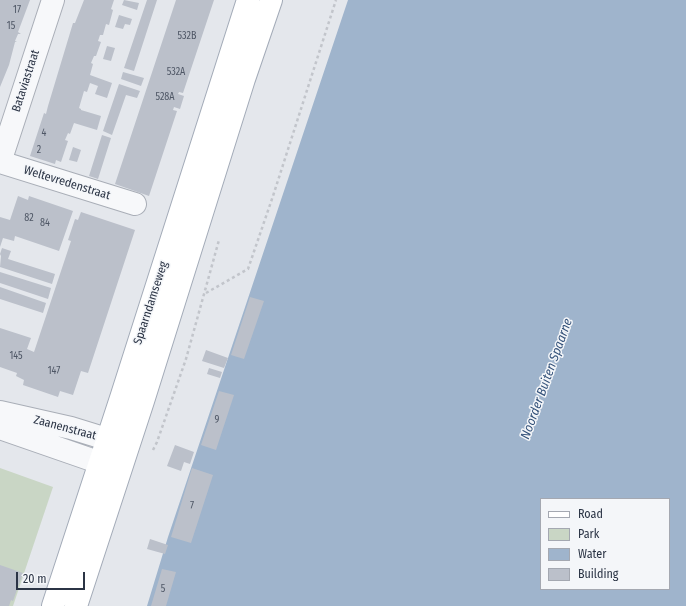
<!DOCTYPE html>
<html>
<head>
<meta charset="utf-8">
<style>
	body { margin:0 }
	#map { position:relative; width:686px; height:606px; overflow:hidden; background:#e4e7ec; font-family:"Fira Sans Condensed",sans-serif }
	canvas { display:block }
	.legend { position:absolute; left:540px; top:498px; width:130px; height:92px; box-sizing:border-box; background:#f4f6f9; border:1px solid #a4a8b1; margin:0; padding:5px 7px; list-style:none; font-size:12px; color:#2b3445 }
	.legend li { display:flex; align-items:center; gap:8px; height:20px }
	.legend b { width:20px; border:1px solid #a4a8b1 }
	.scale { position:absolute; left:16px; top:572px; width:69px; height:18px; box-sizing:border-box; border:2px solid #2b3445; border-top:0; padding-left:5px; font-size:12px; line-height:14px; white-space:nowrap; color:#2b3445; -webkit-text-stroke:3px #f4f6f9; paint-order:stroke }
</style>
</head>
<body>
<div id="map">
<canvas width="686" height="606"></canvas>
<ul class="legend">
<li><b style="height:5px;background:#fff"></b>Road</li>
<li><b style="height:11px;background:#c9d6c5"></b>Park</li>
<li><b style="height:11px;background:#9fb4cc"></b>Water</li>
<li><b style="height:11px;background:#bbc0ca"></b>Building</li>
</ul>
<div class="scale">20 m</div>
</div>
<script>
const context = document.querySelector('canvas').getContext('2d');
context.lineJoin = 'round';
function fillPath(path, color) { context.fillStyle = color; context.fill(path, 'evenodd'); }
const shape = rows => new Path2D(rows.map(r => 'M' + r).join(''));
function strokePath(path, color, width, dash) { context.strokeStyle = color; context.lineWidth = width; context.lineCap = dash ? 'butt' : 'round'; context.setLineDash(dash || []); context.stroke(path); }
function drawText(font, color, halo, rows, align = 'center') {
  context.font = font + ' "Fira Sans Condensed",sans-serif'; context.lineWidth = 3; context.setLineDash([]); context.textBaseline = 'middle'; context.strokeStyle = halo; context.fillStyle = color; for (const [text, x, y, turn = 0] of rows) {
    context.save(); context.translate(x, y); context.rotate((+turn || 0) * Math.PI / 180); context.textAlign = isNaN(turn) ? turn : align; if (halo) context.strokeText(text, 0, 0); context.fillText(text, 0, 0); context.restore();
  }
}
const green = shape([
	[0,468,53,487,13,606,0,606]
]);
const water = shape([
	[348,0,686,0,686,606,147,606,168,537],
	[541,499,669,499,669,589,541,589]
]);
const building = shape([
	[0,0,30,0,18,32,21,34,18,34,15,41,17,42,15,42,9,65,0,87],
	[84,0,114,0,111,9,113,10,109,25,106,24,103,35,100,35,98,41,101,42,96,56,94,56,91,63,93,64,90,75,112,83,107,98,95,94,98,86,90,83,87,92,84,91,79,108,81,109,81,110,101,116,97,130,74,123,70,134,68,133,65,140,68,141,61,162,56,160,55,164,30,156,44,113,46,114,48,106,73,23,75,23],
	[124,0,139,3,137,10,122,5],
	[147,0,157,0,134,71,124,68],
	[176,0,214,0,183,93,179,92,178,94,184,96,180,109,174,107,173,110,177,111,149,196,115,184],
	[119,15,132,19,130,25,125,24,123,29,115,27],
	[107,46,115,48,111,61,103,59],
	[123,72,144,78,141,86,121,79],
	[119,84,140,91,137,98,126,95,112,135,103,131],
	[102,135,111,138,98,179,89,176],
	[73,147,81,150,77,162,69,160],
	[18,196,28,200,29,196,73,211,59,251,15,236,14,241,3,238,0,247,0,217,10,220],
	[81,212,135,230,88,373,81,371,73,395,60,391,58,397,23,385,24,380,16,376,17,373,0,367,0,328,31,338,27,349,34,352,71,241,68,240,75,219,78,220],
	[2,248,11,251,8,259,55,274,52,284,0,267,1,256,0,254],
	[0,272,51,288,48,299,0,283],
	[0,287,46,303,43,313,0,299],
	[250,297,264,301,244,359,231,355],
	[206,350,228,358,224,368,202,361],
	[209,368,222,372,220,378,207,374],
	[219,391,234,395,216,450,201,445],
	[175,445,194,452,190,464,184,462,181,471,167,466],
	[192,468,213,475,191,543,171,537],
	[150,539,168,545,165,554,147,549],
	[0,565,23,573,13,601,11,600,9,606,0,606],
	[162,569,176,572,166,606,151,606]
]);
const path = shape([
	[206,293,248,269,273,196,336,0],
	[153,450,157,442,186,359,219,240]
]);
const minor = shape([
	[0,162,53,0],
	[0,162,135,204],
	[0,412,71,428,126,445],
	[0,428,118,469]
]);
const major = shape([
	[53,606,122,395,248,0],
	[76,606,143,401,244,79,271,0]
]);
const numberNames = [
	["17",17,10],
	["15",11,26],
	["532B",187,36],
	["532A",176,72],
	["528A",165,97],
	["4",44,133],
	["2",39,150],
	["82",29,218],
	["84",45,223],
	["145",16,356],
	["147",54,371],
	["9",217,420],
	["7",192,506],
	["5",163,589]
];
const streetNames = [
	["Bataviastraat",26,81,-72],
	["Weltevredenstraat",67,183,17],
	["Spaarndamseweg",151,303,-72],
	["Zaanenstraat",65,428,15]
];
const waterNames = [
	["Noorder Buiten Spaarne",547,379,-70]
];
fillPath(green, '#c9d6c5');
fillPath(water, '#9fb4cc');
fillPath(building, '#bbc0ca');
strokePath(minor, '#a9aeb7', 24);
strokePath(major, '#a3abb8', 24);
strokePath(path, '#c2c5cb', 2.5, [3, 3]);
strokePath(minor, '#f7f8fa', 22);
strokePath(major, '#fff', 22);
drawText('10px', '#4f5766', null, numberNames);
drawText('12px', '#2b3445', '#f4f6f9', streetNames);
drawText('italic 13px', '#34527a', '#f4f6f9', waterNames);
</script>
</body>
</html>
